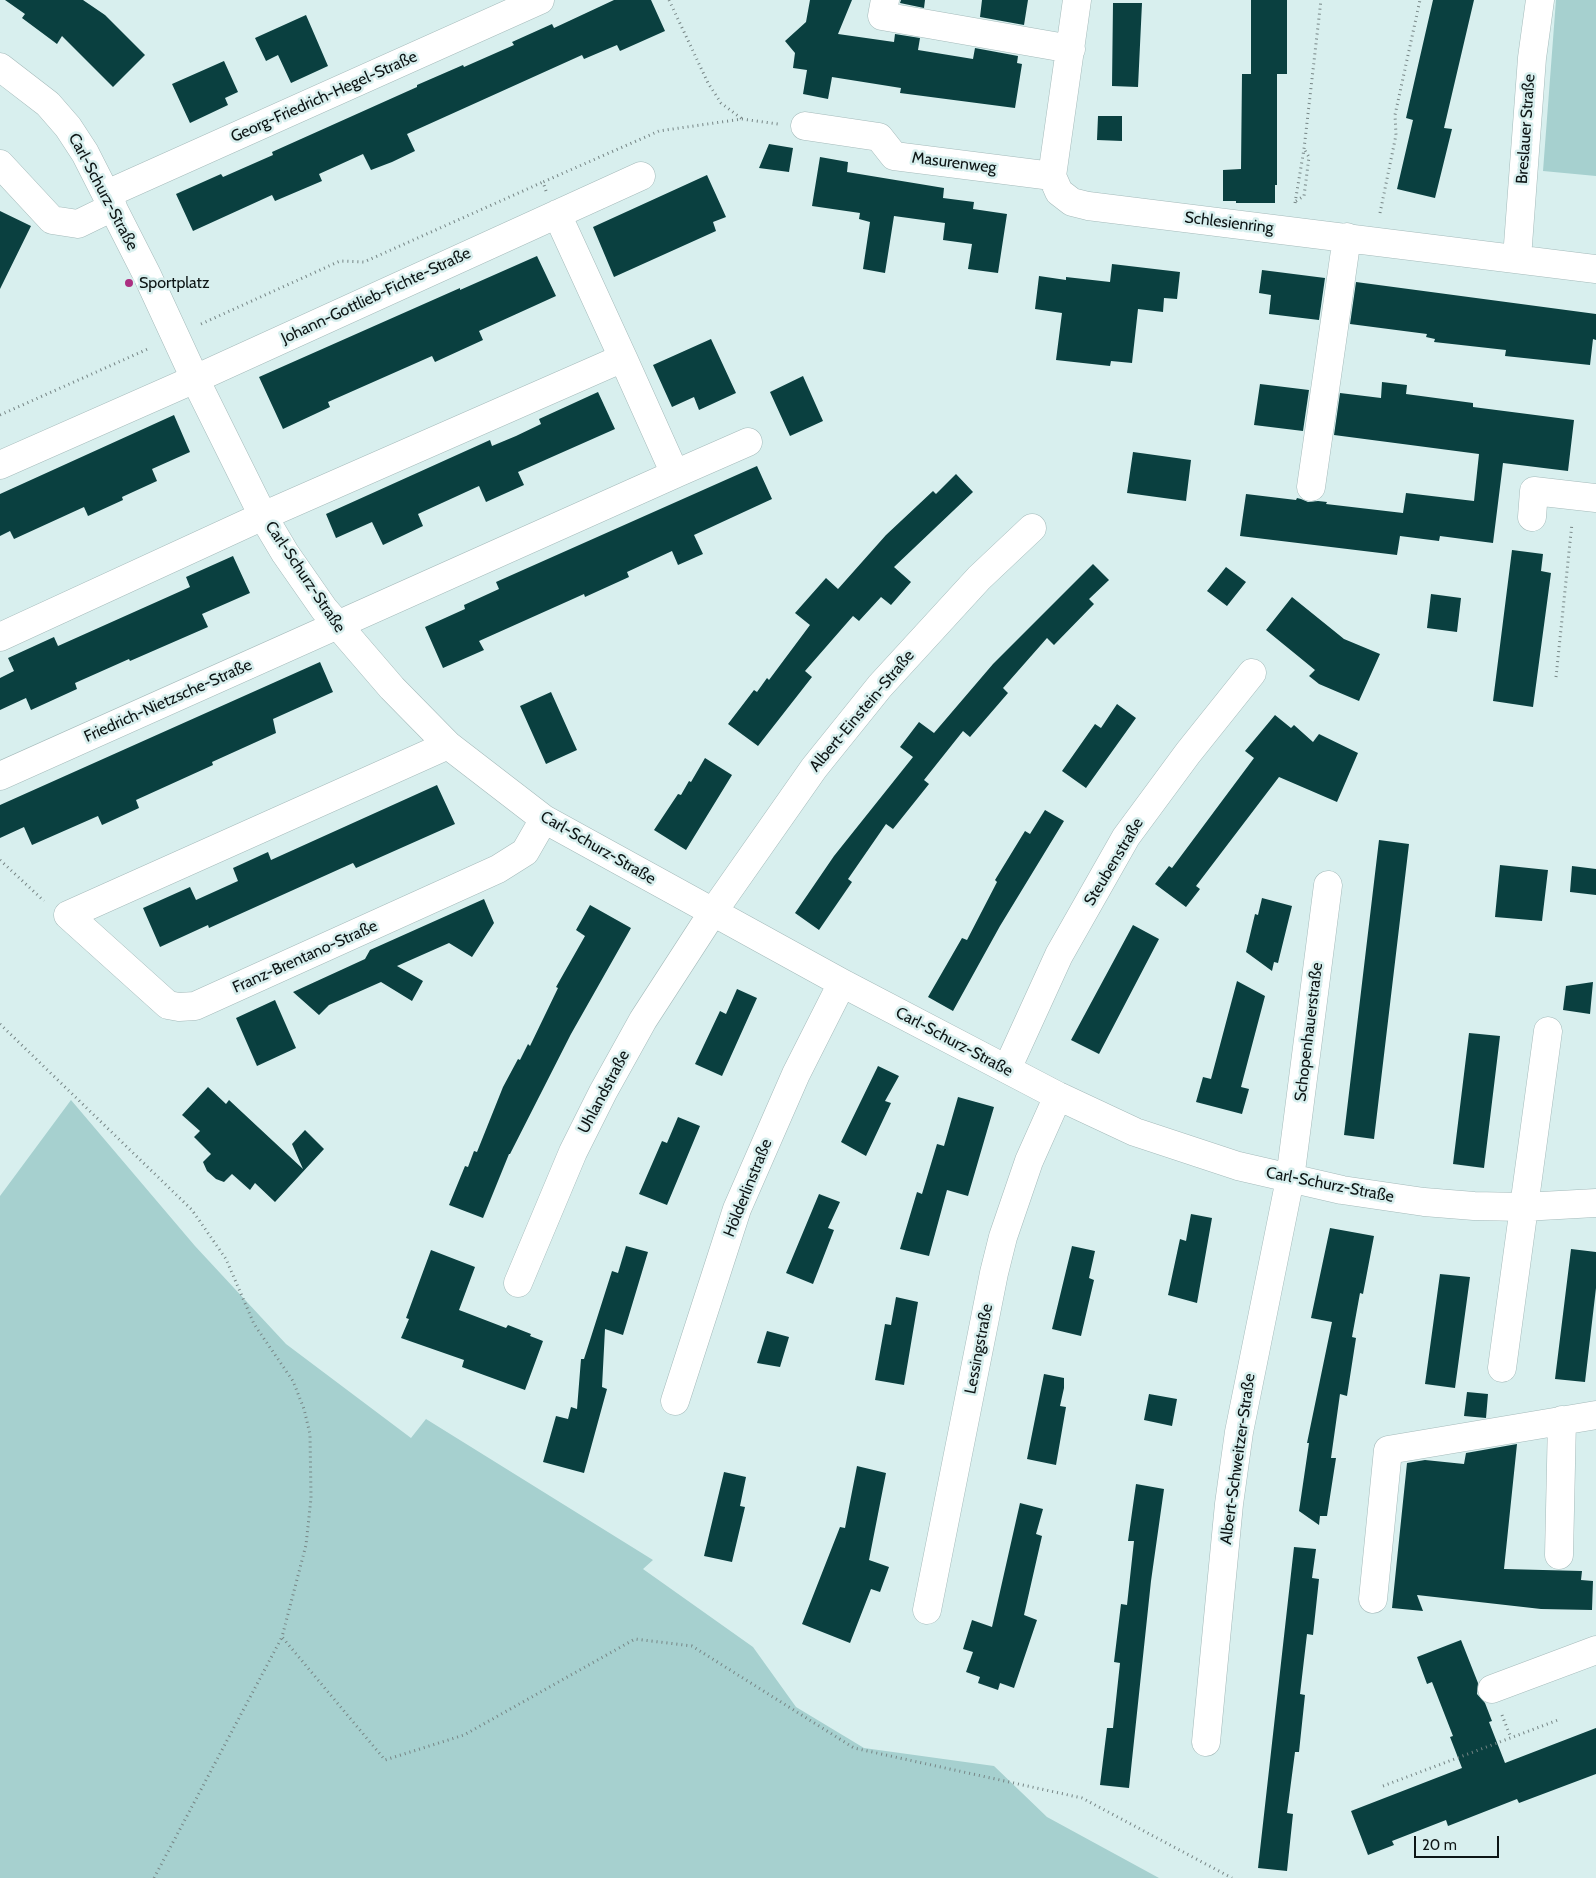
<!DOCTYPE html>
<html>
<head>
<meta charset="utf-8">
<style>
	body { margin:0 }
	#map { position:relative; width:1596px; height:1878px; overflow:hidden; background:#d8efee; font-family:Cabin,sans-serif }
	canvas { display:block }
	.scale { position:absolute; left:1414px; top:1836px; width:85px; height:22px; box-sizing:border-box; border:2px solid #0d1515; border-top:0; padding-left:6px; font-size:15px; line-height:18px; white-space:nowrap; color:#0d1515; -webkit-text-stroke:4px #d8efee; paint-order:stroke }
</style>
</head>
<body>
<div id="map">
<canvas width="1596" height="1878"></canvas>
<div class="scale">20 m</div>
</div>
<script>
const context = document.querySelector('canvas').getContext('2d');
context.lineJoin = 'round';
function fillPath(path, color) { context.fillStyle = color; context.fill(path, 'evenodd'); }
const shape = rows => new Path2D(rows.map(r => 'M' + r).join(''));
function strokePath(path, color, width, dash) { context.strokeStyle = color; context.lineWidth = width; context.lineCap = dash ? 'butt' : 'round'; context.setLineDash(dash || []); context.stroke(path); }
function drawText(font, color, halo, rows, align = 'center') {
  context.font = font + ' Cabin,sans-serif'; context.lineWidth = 5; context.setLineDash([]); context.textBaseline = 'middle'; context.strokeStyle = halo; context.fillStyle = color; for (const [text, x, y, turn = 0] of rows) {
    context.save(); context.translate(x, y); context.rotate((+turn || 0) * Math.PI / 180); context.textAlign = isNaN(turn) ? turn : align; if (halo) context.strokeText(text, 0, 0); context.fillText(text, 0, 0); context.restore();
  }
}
const green = shape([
	[1556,0,1596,0,1596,176,1543,171],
	[71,1100,195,1246,286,1344,411,1438,426,1419,653,1560,643,1569,753,1647,796,1707,864,1748,994,1766,1047,1817,1159,1878,0,1878,0,1196]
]);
const building = shape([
	[5,0,83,0,105,15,145,55,113,87,62,36,57,44,22,18,25,14],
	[614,0,651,0,665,31,620,51,617,45,584,59,582,55,407,134,415,151,392,162,371,170,363,154,319,174,322,181,275,201,272,195,193,231,176,194,221,174,223,177,273,155,272,152,417,87,417,85,463,65,464,67,514,45,512,42,552,24,554,28],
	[810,0,852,0,838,34,894,42,895,34,920,38,918,50,973,59,975,48,1018,56,1017,63,1022,64,1015,108,900,93,901,88,832,77,828,99,803,94,807,70,793,68,795,53,785,41,806,22],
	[901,0,925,0,924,8,900,3],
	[982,0,1028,0,1024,25,980,17],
	[1251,0,1287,0,1287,74,1277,74,1277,185,1275,185,1275,203,1236,203,1236,201,1223,201,1223,170,1241,169,1242,74,1251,74],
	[1433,0,1474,0,1444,128,1452,129,1435,198,1397,189,1413,120,1406,118],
	[1113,3,1142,3,1138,87,1112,86],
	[306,15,328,66,291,83,278,55,266,61,255,38],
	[224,61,238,92,225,98,228,105,190,123,172,84],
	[1098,116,1122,116,1122,141,1097,140],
	[769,144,793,148,789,172,759,168],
	[820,157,848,162,847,172,944,188,943,198,974,202,973,209,1007,214,998,273,968,269,972,244,943,240,945,223,894,216,885,273,863,269,870,222,859,219,860,213,812,206],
	[707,175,726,217,713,222,716,231,614,277,593,227],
	[0,211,31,226,0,289],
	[537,256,556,296,479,331,483,340,435,362,432,356,328,402,330,407,283,429,259,377,460,288,460,290],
	[1112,264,1180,272,1177,299,1164,298,1163,312,1138,309,1132,363,1111,361,1110,366,1056,360,1062,313,1035,309,1039,276,1066,280,1066,277,1110,282],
	[1262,270,1325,278,1319,320,1269,314,1271,295,1259,293],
	[1356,282,1596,314,1596,340,1593,339,1590,365,1505,356,1506,350,1434,342,1435,339,1426,337,1427,334,1350,324],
	[711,339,736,393,699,410,694,397,672,407,653,365],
	[803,376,823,421,790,436,770,392],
	[1382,382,1407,385,1406,394,1473,403,1473,407,1574,420,1568,471,1503,463,1493,543,1440,536,1439,541,1400,536,1397,555,1240,536,1246,494,1296,500,1297,498,1301,499,1308,502,1318,501,1327,502,1326,504,1403,513,1406,493,1474,501,1479,454,1334,435,1340,393,1381,398],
	[1260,384,1309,390,1303,431,1254,425],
	[598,392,615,429,518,472,524,485,486,502,479,486,418,514,423,526,383,545,372,522,336,538,326,514,490,440,492,446,516,436,541,424,539,419],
	[174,415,190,452,152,469,157,481,122,497,123,500,88,516,84,507,14,539,10,531,0,536,0,494],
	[1133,452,1191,460,1186,501,1127,493],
	[757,466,772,499,694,535,703,554,678,565,672,551,627,572,629,577,585,597,584,594,479,641,484,650,443,668,425,627,465,609,464,605,499,589,496,582],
	[956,474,973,492,894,567,911,582,891,605,881,597,859,621,853,616,805,671,812,677,758,746,728,724,754,690,757,692,767,678,769,680,810,625,795,613,826,578,838,589,886,535,933,491,936,494],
	[1512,550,1543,554,1541,571,1551,573,1533,707,1493,701],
	[233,556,250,593,202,614,208,627,130,661,129,659,75,683,77,689,31,710,26,698,0,710,0,678,14,671,8,658,54,637,58,646,190,587,186,577],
	[1093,564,1109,580,1089,599,1094,604,1054,645,1047,638,1003,688,1008,693,970,737,963,731,924,780,929,784,893,829,886,824,848,879,852,882,819,930,795,913,834,856,913,757,900,747,919,722,934,733,993,664],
	[1226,567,1246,582,1227,606,1207,591],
	[1431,594,1461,598,1457,632,1427,628],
	[1292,597,1344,639,1380,654,1359,701,1319,684,1309,676,1315,670,1266,630],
	[320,662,333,692,273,719,276,733,212,762,213,765,136,800,139,808,102,825,98,816,32,845,24,827,0,838,0,805],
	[551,692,577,750,546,764,520,706],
	[1117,704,1136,718,1086,788,1062,771,1095,724,1101,728],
	[1275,715,1291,728,1294,725,1313,742,1319,734,1358,753,1337,802,1279,777,1196,886,1200,889,1186,907,1155,884,1169,866,1172,868,1254,758,1245,751],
	[705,758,732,775,686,850,654,830,678,794,681,795,689,781,691,782],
	[437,785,455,824,356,868,353,863,209,928,208,925,160,947,143,908,190,887,196,900,238,881,233,868,268,852,271,860],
	[1045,810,1064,821,1000,926,953,1011,928,997,962,938,967,940,997,882,995,880,1025,831,1030,834],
	[1379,840,1409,844,1374,1139,1344,1135],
	[1500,865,1548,870,1542,921,1495,917],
	[1572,866,1596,869,1596,895,1570,892],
	[1262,898,1292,906,1278,963,1274,962,1272,971,1246,952,1255,914,1258,915],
	[484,899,494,923,472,957,449,943,397,966,423,981,412,1001,381,982,329,1005,319,1015,293,992,365,959,370,950],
	[590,905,631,928,571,1034,510,1154,509,1154,483,1218,449,1205,465,1166,468,1167,474,1151,477,1152,503,1087,518,1059,520,1060,528,1044,530,1046,558,988,556,987,585,936,576,930],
	[1133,925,1159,939,1099,1054,1071,1040],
	[1237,981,1265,996,1241,1087,1249,1089,1242,1114,1196,1102,1203,1077,1211,1079],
	[1593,982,1590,1014,1563,1010,1566,986],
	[737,989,757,998,722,1076,695,1064,720,1011,726,1014],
	[275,1000,296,1048,257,1066,236,1018],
	[1469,1033,1500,1036,1484,1168,1453,1164],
	[878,1066,899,1076,885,1101,891,1103,866,1156,841,1142],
	[208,1087,226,1104,229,1100,303,1169,292,1144,305,1130,324,1149,275,1202,255,1183,250,1190,232,1174,224,1182,216,1179,207,1171,203,1162,211,1154,194,1137,200,1131,182,1115],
	[958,1097,994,1107,968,1196,947,1190,929,1256,900,1249,917,1192,922,1194,937,1144,944,1146],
	[678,1117,700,1126,667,1205,639,1194,662,1141,667,1143],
	[819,1194,840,1202,828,1228,834,1230,813,1284,786,1273],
	[1191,1214,1212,1218,1197,1303,1168,1295,1180,1239,1186,1241],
	[1330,1228,1374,1236,1363,1294,1360,1293,1352,1337,1356,1338,1347,1396,1340,1394,1331,1458,1336,1458,1327,1516,1320,1516,1319,1525,1299,1511,1309,1443,1307,1443,1332,1322,1311,1318],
	[626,1246,648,1252,623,1335,605,1329,602,1387,607,1389,584,1473,543,1462,556,1416,568,1419,571,1407,577,1409,581,1359,584,1359,612,1271,618,1273],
	[1072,1246,1095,1251,1089,1278,1094,1280,1081,1336,1052,1329],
	[1571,1249,1596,1252,1596,1288,1585,1382,1555,1379],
	[431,1250,475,1267,459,1310,506,1328,508,1325,531,1334,530,1336,543,1341,525,1390,462,1367,464,1360,401,1338,409,1319,406,1318],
	[1440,1274,1470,1277,1455,1388,1425,1384],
	[896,1297,918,1302,904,1385,875,1380,885,1324,891,1325],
	[767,1331,789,1337,780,1367,757,1363],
	[1044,1374,1064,1378,1064,1388,1060,1406,1066,1407,1056,1465,1027,1459],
	[1467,1392,1488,1394,1486,1418,1464,1416],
	[1149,1394,1177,1399,1172,1426,1144,1420],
	[1517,1444,1504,1569,1582,1571,1581,1580,1593,1581,1592,1610,1541,1609,1417,1595,1423,1611,1392,1608,1407,1463,1425,1460,1464,1464,1466,1453],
	[857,1466,886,1473,869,1560,889,1567,880,1592,871,1589,850,1643,802,1624,840,1527,845,1528],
	[724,1472,746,1477,740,1506,745,1507,732,1562,704,1556],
	[1136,1484,1164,1489,1151,1581,1129,1788,1100,1785,1107,1728,1113,1728,1120,1663,1114,1662,1121,1604,1127,1605,1134,1541,1128,1541],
	[1020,1503,1043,1509,1036,1534,1042,1536,1024,1615,1037,1620,1014,1688,1000,1683,998,1690,978,1683,980,1677,966,1672,973,1652,963,1649,972,1620,992,1627],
	[1294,1547,1316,1549,1312,1578,1319,1579,1313,1635,1307,1634,1300,1694,1305,1695,1299,1752,1295,1752,1287,1813,1293,1814,1287,1871,1258,1868],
	[1461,1640,1478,1683,1477,1694,1485,1703,1492,1721,1489,1722,1505,1763,1596,1728,1596,1774,1519,1803,1517,1799,1448,1826,1446,1820,1392,1841,1394,1845,1368,1855,1351,1811,1462,1768,1450,1737,1453,1736,1432,1682,1427,1684,1417,1657]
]);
const path = shape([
	[669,0,708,83,721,103,742,119],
	[546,191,543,182,659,131,742,119,778,124],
	[1296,201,1304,196,1309,157,1304,149],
	[1295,203,1304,149,1321,0],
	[1380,213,1396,135,1395,115,1420,0],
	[201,324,340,261,364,262,543,182],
	[0,415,150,348],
	[1556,677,1572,523],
	[0,860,44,901],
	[0,1024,192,1210,226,1259,254,1324,293,1381,304,1409,310,1434,311,1498,306,1545,282,1637,385,1760,464,1735,635,1639,692,1646,854,1748,1082,1798,1232,1878],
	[1502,1715,1511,1738],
	[1383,1786,1558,1720],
	[154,1878,282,1637]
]);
const minor = shape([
	[885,0,882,16,1071,49],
	[1077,0,1052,176,1059,192,1072,202,1088,206,1596,269],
	[0,67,48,104,68,127,85,153,147,275,195,379,263,516,285,553,324,609,392,688,448,745,544,819,842,983,1058,1096,1135,1132,1238,1166,1342,1190,1424,1202,1474,1206,1523,1207,1596,1203],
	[805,126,879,137,894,156,1052,176],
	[0,164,52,220,78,224,113,207],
	[107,194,540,0],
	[1517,258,1532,58,1540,0],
	[0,465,195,379,641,176],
	[675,474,748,442],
	[1311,487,1347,237],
	[1532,517,1534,491,1596,498],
	[0,637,263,516,623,358,557,214],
	[448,745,68,915,168,1005,179,1007,195,1006,498,869,525,852,544,819],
	[0,776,675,474,623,358],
	[1007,1069,1059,955,1126,837,1188,753,1252,673],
	[518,1283,573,1152,603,1092,643,1020,713,912,814,768,880,686,979,578,1032,528],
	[1502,1368,1548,1031],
	[675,1401,737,1209,796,1074,842,983],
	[1559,1555,1562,1420],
	[1373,1599,1388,1450,1596,1415],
	[927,1610,994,1273,1003,1237,1029,1161,1058,1096],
	[1492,1689,1596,1650],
	[1206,1742,1229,1504,1239,1432,1290,1179,1328,885]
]);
const markers = [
	[129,283,5,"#ab2f81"]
];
const streetNames = [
	["Georg-Friedrich-Hegel-Straße",324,97,-24],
	["Breslauer Straße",1526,129,-86],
	["Masurenweg",954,163,7],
	["Carl-Schurz-Straße",103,192,62],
	["Schlesienring",1229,223,7],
	["Johann-Gottlieb-Fichte-Straße",376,296,-25],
	["Carl-Schurz-Straße",305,577,56],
	["Friedrich-Nietzsche-Straße",168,701,-24],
	["Albert-Einstein-Straße",862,711,-50],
	["Carl-Schurz-Straße",598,848,30],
	["Steubenstraße",1114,862,-59],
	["Franz-Brentano-Straße",305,957,-24],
	["Schopenhauerstraße",1309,1032,-83],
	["Carl-Schurz-Straße",954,1042,28],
	["Uhlandstraße",604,1092,-62],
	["Carl-Schurz-Straße",1330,1185,11],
	["Hölderlinstraße",748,1188,-68],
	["Lessingstraße",979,1349,-79],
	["Albert-Schweitzer-Straße",1238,1459,-82]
];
const poiNames = [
	["Sportplatz",139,283]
];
fillPath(green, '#a6d0cf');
fillPath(building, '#0a4040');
strokePath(minor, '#a4baba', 29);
strokePath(path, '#768585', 3, [1, 4]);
strokePath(minor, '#fff', 28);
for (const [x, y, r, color] of markers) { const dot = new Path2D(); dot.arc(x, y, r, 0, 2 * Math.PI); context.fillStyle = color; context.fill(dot); strokePath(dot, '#d8efee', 2); }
drawText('16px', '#0d1515', '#d8efee', streetNames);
drawText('16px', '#0d1515', '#d8efee', poiNames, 'left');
</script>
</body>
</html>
